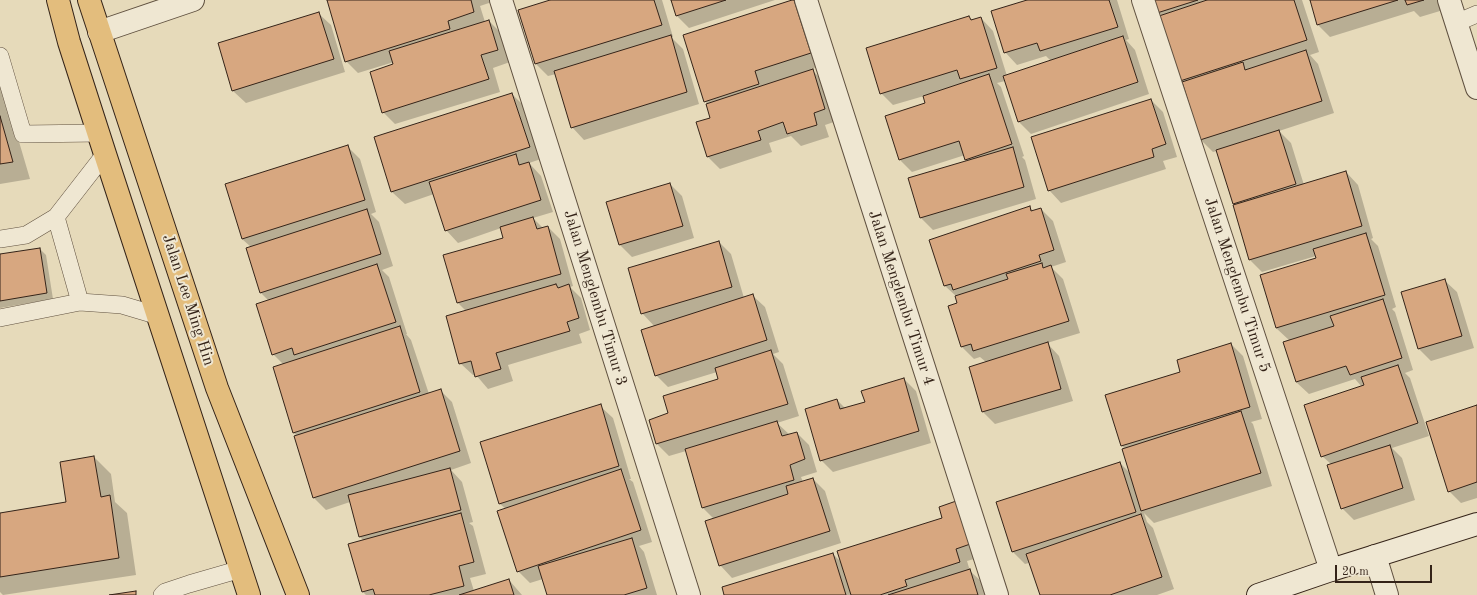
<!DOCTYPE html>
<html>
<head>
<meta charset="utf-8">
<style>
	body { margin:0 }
	#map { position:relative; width:1477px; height:595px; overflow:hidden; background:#e6daba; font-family:"Old Standard TT",serif }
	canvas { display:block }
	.scale { position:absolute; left:1335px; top:565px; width:97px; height:18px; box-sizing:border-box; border:2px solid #342318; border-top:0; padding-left:5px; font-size:12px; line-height:14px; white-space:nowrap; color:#342318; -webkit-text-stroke:3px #efe7d2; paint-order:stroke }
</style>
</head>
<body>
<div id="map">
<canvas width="1477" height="595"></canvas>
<div class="scale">20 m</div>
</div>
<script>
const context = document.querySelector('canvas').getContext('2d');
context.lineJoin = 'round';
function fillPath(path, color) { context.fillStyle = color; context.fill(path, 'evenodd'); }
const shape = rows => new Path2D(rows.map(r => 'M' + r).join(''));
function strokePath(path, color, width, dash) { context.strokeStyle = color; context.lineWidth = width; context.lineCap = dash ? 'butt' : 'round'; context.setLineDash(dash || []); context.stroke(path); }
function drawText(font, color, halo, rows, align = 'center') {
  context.font = font + ' "Old Standard TT",serif'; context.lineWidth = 4; context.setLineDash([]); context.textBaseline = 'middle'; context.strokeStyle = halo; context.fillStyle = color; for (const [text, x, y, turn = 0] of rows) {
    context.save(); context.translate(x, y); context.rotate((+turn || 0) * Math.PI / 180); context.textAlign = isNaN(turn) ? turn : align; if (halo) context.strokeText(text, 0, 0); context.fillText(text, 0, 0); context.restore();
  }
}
const shadow = shape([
	[328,0,492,0,492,2,480,6,485,22,489,21,501,33,510,62,493,68,500,92,395,124,383,112,394,65,394,62,358,73,346,61],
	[554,0,662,0,673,37,671,37,683,49,699,104,584,140,572,127,556,74,548,76,536,64,519,11],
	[672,0,775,0,689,28,677,16],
	[1031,0,1117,0,1129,39,1126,40,1135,50,1149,94,1031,134,1019,122,1005,81,997,83,1001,87,1024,156,1022,157,1025,160,1036,199,933,230,921,218,968,161,965,155,912,172,900,160,927,104,924,96,893,105,881,93,969,17,973,21,981,18,993,31,1007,76,1051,61,1046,56,1017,65,1005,52],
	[1154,0,1302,0,1319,52,1310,55,1318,64,1334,113,1279,131,1291,143,1304,185,1346,172,1358,185,1373,238,1371,239,1378,246,1396,307,1392,309,1395,312,1413,370,1405,373,1410,378,1429,436,1392,448,1402,458,1415,500,1354,520,1342,508,1331,464,1322,456,1362,387,1355,379,1309,394,1296,382,1284,343,1290,341,1276,328,1317,259,1316,256,1262,272,1250,260,1234,206,1235,205,1234,203,1217,151,1213,152,1201,140,1183,83,1181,81,1162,16,1158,12],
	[1311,0,1448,0,1450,8,1420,17,1414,11,1330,37,1318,25],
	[794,1,806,13,823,65,811,69,825,83,837,121,825,125,829,137,801,146,791,136,769,143,772,152,720,169,708,157,697,123,712,118,708,104,705,101],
	[318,13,331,25,345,72,246,103,233,91,219,44],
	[0,77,30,179,0,184],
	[512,94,524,106,541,159,529,163,541,176,553,212,533,218,543,228,548,227,560,239,573,286,570,287,581,298,590,330,579,334,582,343,508,365,513,381,488,389,476,375,473,375,460,363,466,311,458,303,445,256,504,239,501,228,458,243,446,230,434,194,405,204,392,192,375,138],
	[1151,100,1163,112,1177,157,1163,161,1166,169,1061,203,1049,190],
	[347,146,360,159,376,212,371,214,379,222,393,266,382,270,389,277,407,334,406,334,411,340,429,394,440,390,452,402,471,463,451,470,462,482,473,522,469,523,473,526,486,574,470,578,474,591,509,580,522,595,366,595,363,592,350,544,364,541,360,537,350,502,326,510,314,498,297,436,294,433,284,365,273,354,268,300,261,293,247,248,251,247,242,239],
	[670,184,682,196,694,238,632,257,620,245],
	[1030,208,1034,211,1041,209,1053,221,1066,262,1051,267,1063,279,1080,333,1047,343,1059,356,1073,401,995,424,983,412,970,367,986,362,980,357,974,359,962,347,949,307,958,303,956,296,945,286,930,240],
	[719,242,731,254,744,298,752,295,765,307,779,352,773,354,783,364,799,416,777,423,790,435,797,433,809,445,817,472,801,477,803,482,813,479,825,491,841,543,732,578,720,565,714,519,703,508,686,451,669,456,657,444,650,420,670,414,719,379,717,372,668,387,656,375,655,327,642,313],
	[40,249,46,255,53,299,0,308,0,256],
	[1444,280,1457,292,1474,348,1431,361,1419,349],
	[1231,344,1243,356,1262,419,1251,422,1253,424,1272,486,1154,523,1144,513,1147,522,1153,528,1174,589,1157,595,1041,595,1029,563,1025,564,1013,552,998,502,1120,463,1130,473,1125,449,1122,446,1182,373],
	[904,379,916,391,931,443,833,472,821,460,837,400,845,408,866,402],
	[600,406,613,418,631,479,629,479,633,482,652,542,639,546,644,552,657,595,548,595,543,579,530,583,518,571,506,509,500,504,481,443],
	[1477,406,1477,498,1461,503,1449,491],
	[94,457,111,474,115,502,127,513,136,575,3,595,0,592,0,514,67,503],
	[943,518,988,555,967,561,970,571,982,582,986,595,725,595,833,554,841,562]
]);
const building = shape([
	[327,0,471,0,474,12,448,21,450,29,345,62,327,0],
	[550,0,654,0,662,25,535,64,518,10,550,0],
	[671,0,726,0,676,16,671,0],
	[792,0,794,0,811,53,755,71,759,84,704,102,683,35,792,0],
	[1027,0,1109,0,1118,27,1040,51,1037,43,1004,53,991,11,1027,0],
	[1153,0,1198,0,1157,13,1153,0],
	[1207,0,1294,0,1307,40,1180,81,1159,16,1207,0],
	[1310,0,1398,0,1317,25,1310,0],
	[1405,0,1424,0,1407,5,1405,0],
	[319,12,334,59,232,91,218,43,319,12],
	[969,16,971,20,981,17,997,68,960,79,957,70,880,94,866,48,969,16],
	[489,20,498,50,481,55,489,79,382,113,370,72,393,64,389,51,489,20],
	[671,35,687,92,571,128,554,71,671,35],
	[1123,36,1138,82,1018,122,1003,76,1123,36],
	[1306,50,1322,101,1200,140,1182,82,1243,62,1245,70,1306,50],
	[813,69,825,109,814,113,817,125,787,134,783,122,758,131,761,140,707,157,696,122,710,118,706,104,813,69],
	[989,74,1012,144,965,160,959,141,899,160,885,116,925,103,923,96,989,74],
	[512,93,530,147,391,192,374,137,512,93],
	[1151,99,1166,144,1152,149,1154,157,1048,191,1031,137,1151,99],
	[0,116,13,162,0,164,0,116],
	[1279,130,1296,184,1233,204,1216,150,1279,130],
	[348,145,365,200,242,239,225,184,348,145],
	[1013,147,1024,187,920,218,908,178,1013,147],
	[516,154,519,165,529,162,541,200,445,231,429,182,516,154],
	[1346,171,1362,226,1249,260,1233,205,1346,171],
	[670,183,683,226,619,245,606,202,670,183],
	[1030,206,1031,211,1041,208,1054,250,1039,255,1041,261,953,290,951,284,944,286,929,240,1030,206],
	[367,209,381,254,260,293,246,248,367,209],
	[533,217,537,229,548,226,561,274,457,303,443,255,503,238,500,227,533,217],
	[1366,233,1385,295,1276,328,1260,275,1316,258,1313,249,1366,233],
	[719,241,732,287,641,314,628,268,719,241],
	[40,248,47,293,0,301,0,254,40,248],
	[1042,263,1043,268,1051,265,1069,321,973,351,971,344,961,347,948,306,957,303,955,296,1008,279,1006,274,1042,263],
	[377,264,396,322,294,355,292,348,272,355,256,304,377,264],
	[1445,279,1462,336,1418,349,1401,292,1445,279],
	[556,284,558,288,569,284,579,318,567,322,570,331,496,353,501,369,475,377,471,361,459,364,446,316,556,284],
	[753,294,767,340,655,376,641,330,753,294],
	[1383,299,1402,358,1350,375,1346,366,1296,382,1283,342,1334,326,1330,316,1383,299],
	[400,326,420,392,293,433,273,367,400,326],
	[1048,342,1061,389,982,412,969,367,1048,342],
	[1231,343,1250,407,1121,446,1105,395,1180,372,1177,360,1231,343],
	[771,350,788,404,656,444,649,420,668,413,663,396,718,379,715,368,771,350],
	[1398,365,1418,423,1321,457,1304,405,1364,385,1361,377,1398,365],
	[904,378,919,431,820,461,805,409,837,399,840,409,865,402,861,391,904,378],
	[441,389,460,451,313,498,294,436,441,389],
	[601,404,619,466,499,504,480,442,601,404],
	[1477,405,1477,482,1448,492,1426,422,1477,405],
	[1241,411,1261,473,1141,511,1122,449,1241,411],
	[777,421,782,436,797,432,805,459,790,465,794,480,702,508,685,449,777,421],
	[1390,445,1403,488,1341,509,1327,465,1390,445],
	[94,456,101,497,110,495,119,558,0,577,0,513,66,502,60,462,94,456],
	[1120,462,1136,512,1012,552,996,502,1120,462],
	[450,468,461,510,359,537,348,495,450,468],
	[621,469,641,530,517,572,497,511,621,469],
	[813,478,830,531,719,566,705,521,788,494,786,486,813,478],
	[962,499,976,542,956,549,960,562,905,580,907,586,880,595,851,595,837,551,942,518,939,507,962,499],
	[461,513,474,562,459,566,464,586,429,595,375,595,373,589,362,592,348,544,461,513],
	[1141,514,1162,577,1110,595,1040,595,1026,554,1141,514],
	[632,538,647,588,624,595,547,595,538,566,632,538],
	[833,553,846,595,724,595,722,587,833,553],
	[970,569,978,595,888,595,970,569],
	[509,579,514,595,459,595,509,579],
	[136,591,136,595,109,595,136,591]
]);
const lane = shape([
	[1456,23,1477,14],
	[0,56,23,134,99,133],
	[56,217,80,302],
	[0,239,26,235,56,217,105,154],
	[0,318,80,302,122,305,159,316],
	[162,595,165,592,189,584,241,569]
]);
const street = shape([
	[501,0,689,595],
	[806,0,997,595],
	[1143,0,1331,570],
	[1449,0,1477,88],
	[99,32,193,0],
	[1375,556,1387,595]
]);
const secondary = shape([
	[1258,595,1331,570,1477,524]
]);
const primary = shape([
	[58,0,69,42,105,154,249,595],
	[89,0,217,388,298,595]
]);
const streetNames = [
	["Jalan Menglembu Timur 5",1237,285,72],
	["Jalan Menglembu Timur 3",595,298,73],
	["Jalan Menglembu Timur 4",901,298,72],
	["Jalan Lee Ming Hin",188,300,72]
];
fillPath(shadow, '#0003');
fillPath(building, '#d7a780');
strokePath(building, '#342318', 1);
strokePath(lane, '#605140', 18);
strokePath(street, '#605140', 24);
strokePath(secondary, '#342318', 24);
strokePath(primary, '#342318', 24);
strokePath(lane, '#efe7d2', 17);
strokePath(street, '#efe7d2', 22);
strokePath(secondary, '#efe7d2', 22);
strokePath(primary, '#e3bd7d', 22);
drawText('16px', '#342318', '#efe7d2', streetNames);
</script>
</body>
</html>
